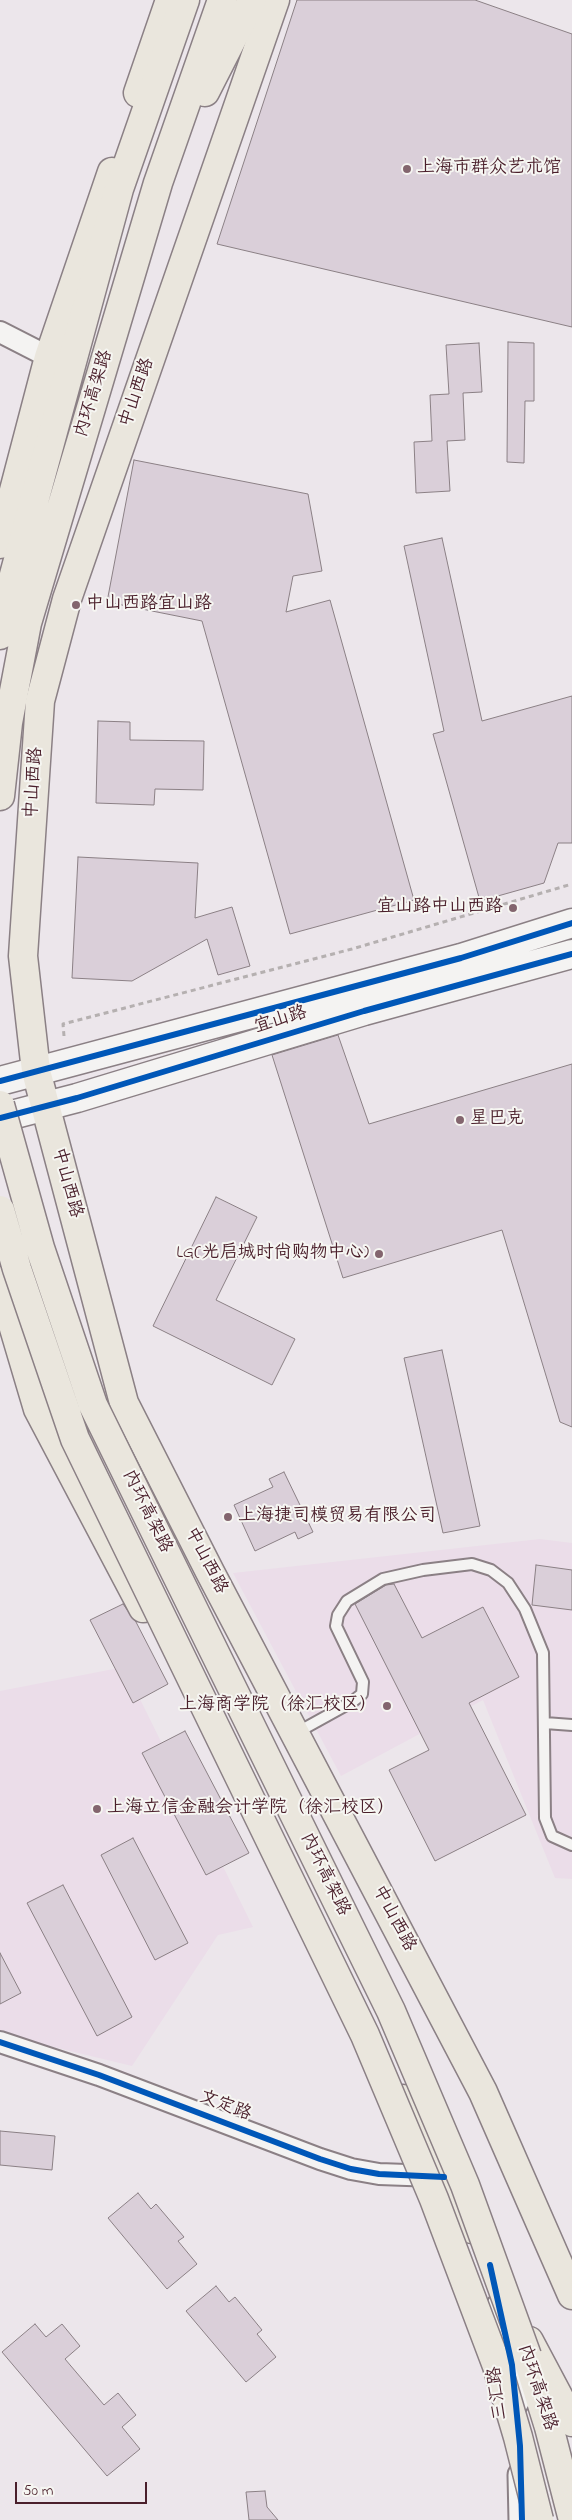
<!DOCTYPE html>
<html>
<head>
<meta charset="utf-8">
<style>
	body { margin:0 }
	#map { position:relative; width:572px; height:2520px; overflow:hidden; background:#ece6eb; font-family:"Indie Flower",sans-serif }
	canvas { display:block }
	.scale { position:absolute; left:15px; top:2482px; width:132px; height:22px; box-sizing:border-box; border:2px solid #4a1f2b; border-top:0; padding-left:6px; font-size:15px; line-height:18px; white-space:nowrap; color:#4a1f2b; -webkit-text-stroke:4px #f6f6f2; paint-order:stroke }
</style>
</head>
<body>
<div id="map">
<canvas width="572" height="2520"></canvas>
<div class="scale">50 m</div>
</div>
<script>
const context = document.querySelector('canvas').getContext('2d');
context.lineJoin = 'round';
function fillPath(path, color) { context.fillStyle = color; context.fill(path, 'evenodd'); }
const shape = rows => new Path2D(rows.map(r => 'M' + r).join(''));
function strokePath(path, color, width, dash) { context.strokeStyle = color; context.lineWidth = width; context.lineCap = dash ? 'butt' : 'round'; context.setLineDash(dash || []); context.stroke(path); }
function drawText(font, color, halo, rows, align = 'center') {
  context.font = font + ' "Indie Flower","LXGW WenKai TC",sans-serif'; context.lineWidth = 4; context.setLineDash([]); context.textBaseline = 'middle'; context.strokeStyle = halo; context.fillStyle = color; for (const [text, x, y, turn = 0] of rows) {
    context.save(); context.translate(x, y); context.rotate((+turn || 0) * Math.PI / 180); context.textAlign = isNaN(turn) ? turn : align; if (halo) context.strokeText(text, 0, 0); context.fillText(text, 0, 0); context.restore();
  }
}
const built = shape([
	[540,1539,572,1543,572,1879,555,1878,483,1700,341,1776,233,1573],
	[124,1667,253,1927,218,1935,132,2066,0,2034,0,1691]
]);
const building = shape([
	[297,0,475,0,572,34,572,327,217,244,297,0],
	[508,342,534,343,534,401,525,401,524,463,507,462,508,342],
	[479,343,482,392,463,393,465,440,447,441,450,491,416,493,414,442,432,441,430,395,449,394,446,345,479,343],
	[134,460,308,494,322,571,293,576,286,612,330,600,414,900,290,934,202,621,107,602,134,460],
	[442,538,482,721,572,696,572,843,558,843,544,883,480,901,433,734,444,731,404,546,442,538],
	[98,721,130,722,130,740,204,741,203,790,155,789,154,805,96,803,98,721],
	[78,857,198,863,195,918,232,907,250,966,218,975,207,939,132,981,72,978,78,857],
	[338,1035,369,1124,572,1064,572,1427,560,1422,502,1230,343,1278,272,1055,338,1035],
	[216,1197,257,1217,216,1300,295,1339,272,1385,153,1326,216,1197],
	[442,1350,480,1526,443,1533,404,1358,442,1350],
	[284,1472,313,1532,298,1539,295,1532,255,1551,234,1505,273,1487,269,1479,284,1472],
	[536,1565,572,1570,572,1610,532,1605,536,1565],
	[394,1584,422,1638,483,1607,519,1677,469,1703,526,1815,435,1861,389,1770,429,1750,355,1604,386,1585,394,1584],
	[123,1604,136,1622,168,1684,133,1703,90,1620,123,1604],
	[185,1731,249,1853,206,1875,142,1753,185,1731],
	[133,1838,188,1943,155,1960,101,1855,133,1838],
	[63,1885,132,2017,97,2036,27,1903,63,1885],
	[0,1953,21,1993,0,2004,0,1953],
	[0,2131,55,2136,52,2170,0,2165,0,2131],
	[138,2193,151,2209,156,2204,184,2237,178,2241,197,2264,167,2289,108,2218,138,2193],
	[216,2286,229,2302,235,2297,262,2330,257,2334,276,2357,246,2382,186,2311,216,2286],
	[35,2324,46,2337,62,2324,80,2346,65,2359,104,2405,118,2393,136,2415,122,2427,140,2449,107,2476,2,2352,35,2324],
	[265,2491,267,2507,278,2520,249,2520,246,2492,265,2491]
]);
const path = shape([
	[64,1036,63,1024,352,949,572,884]
]);
const service = shape([
	[545,1723,572,1725],
	[296,1733,352,1702,362,1694,363,1682,336,1626,338,1615,347,1601,383,1579,423,1570,472,1564,491,1570,508,1583,525,1609,543,1653,545,1818,552,1836,572,1845]
]);
const minor = shape([
	[0,332,49,357],
	[0,2042,99,2075,320,2159,351,2169,379,2174,435,2176]
]);
const tertiary = shape([
	[499,2307,512,2365,516,2402],
	[521,2475,522,2520]
]);
const secondary = shape([
	[0,1081,461,958,572,923],
	[0,1118,77,1098,364,1011,572,954]
]);
const primary = shape([
	[275,0,67,599,40,701,23,956,36,1071,124,1403,210,1572,483,2092,572,2295],
	[138,93,170,0],
	[0,544,49,357,112,172],
	[0,1281,38,1409,143,1608],
	[403,2099,472,2229],
	[529,2341,572,2422]
]);
const trunk = shape([
	[205,92,252,0],
	[0,635,5,608,119,189,185,0],
	[0,796,8,723,27,623,158,183,222,0],
	[527,2356,549,2427,572,2516]
]);
const trunkBridge = shape([
	[0,1105,40,1248,93,1405,391,2011,465,2185,527,2356],
	[0,1210,17,1269,75,1439,365,2035,434,2199,497,2366,518,2437,539,2520]
]);
const cycleway = shape([
	[0,1081,461,958,572,923],
	[0,1118,77,1098,364,1011,572,954],
	[0,2042,99,2075,320,2159,351,2169,379,2174,444,2177],
	[490,2265,512,2365,520,2446,522,2520]
]);
const markers = [
	[407,169,5,"#83656e"],
	[76,605,5,"#83656e"],
	[513,908,5,"#83656e"],
	[460,1120,5,"#83656e"],
	[379,1254,5,"#83656e"],
	[228,1517,5,"#83656e"],
	[387,1706,5,"#83656e"],
	[97,1809,5,"#83656e"]
];
const poiNames = [
	["上海市群众艺术馆",417,169],
	["中山西路宜山路",86,605],
	["宜山路中山西路",503,908,"right"],
	["星巴克",470,1120],
	["LG(光启城时尚购物中心)",369,1254,"right"],
	["上海捷司模贸易有限公司",238,1517],
	["上海商学院（徐汇校区）",377,1706,"right"],
	["上海立信金融会计学院（徐汇校区）",107,1809]
];
const streetNames = [
	["中山西路",138,393,-71],
	["内环高架路",95,394,-73],
	["中山西路",35,783,-86],
	["宜山路",281,1021,-17],
	["中山西路",66,1183,75],
	["内环高架路",146,1512,64],
	["中山西路",205,1561,63],
	["内环高架路",324,1875,64],
	["中山西路",393,1919,62],
	["文定路",225,2107,21],
	["内环高架路",536,2388,72],
	["三汇路",499,2393,-97]
];
fillPath(built, '#ebdde9');
fillPath(building, '#dacfd9');
strokePath(building, '#8b8085', 1);
strokePath(service, '#8b8085', 14);
strokePath(minor, '#8b8085', 24);
strokePath(tertiary, '#8b8085', 29);
strokePath(secondary, '#8b8085', 31);
strokePath(primary, '#8b8085', 31);
strokePath(trunk, '#8b8085', 31);
strokePath(path, '#b5b0b0', 3, [5, 4]);
strokePath(service, '#f4f3f2', 10);
strokePath(minor, '#f4f3f2', 20);
strokePath(tertiary, '#f4f3f2', 25);
strokePath(secondary, '#f4f3f2', 28);
strokePath(primary, '#eae6dd', 28);
strokePath(trunk, '#eae6dd', 28);
strokePath(trunkBridge, '#8b8085', 31, []);
strokePath(trunkBridge, '#eae6dd', 28);
strokePath(cycleway, '#0057b8', 6);
for (const [x, y, r, color] of markers) { const dot = new Path2D(); dot.arc(x, y, r, 0, 2 * Math.PI); context.fillStyle = color; context.fill(dot); strokePath(dot, '#f6f6f2', 2); }
drawText('18px', '#4a1f2b', '#f6f6f2', poiNames, 'left');
drawText('18px', '#4a1f2b', '#f6f6f2', streetNames);
</script>
</body>
</html>
